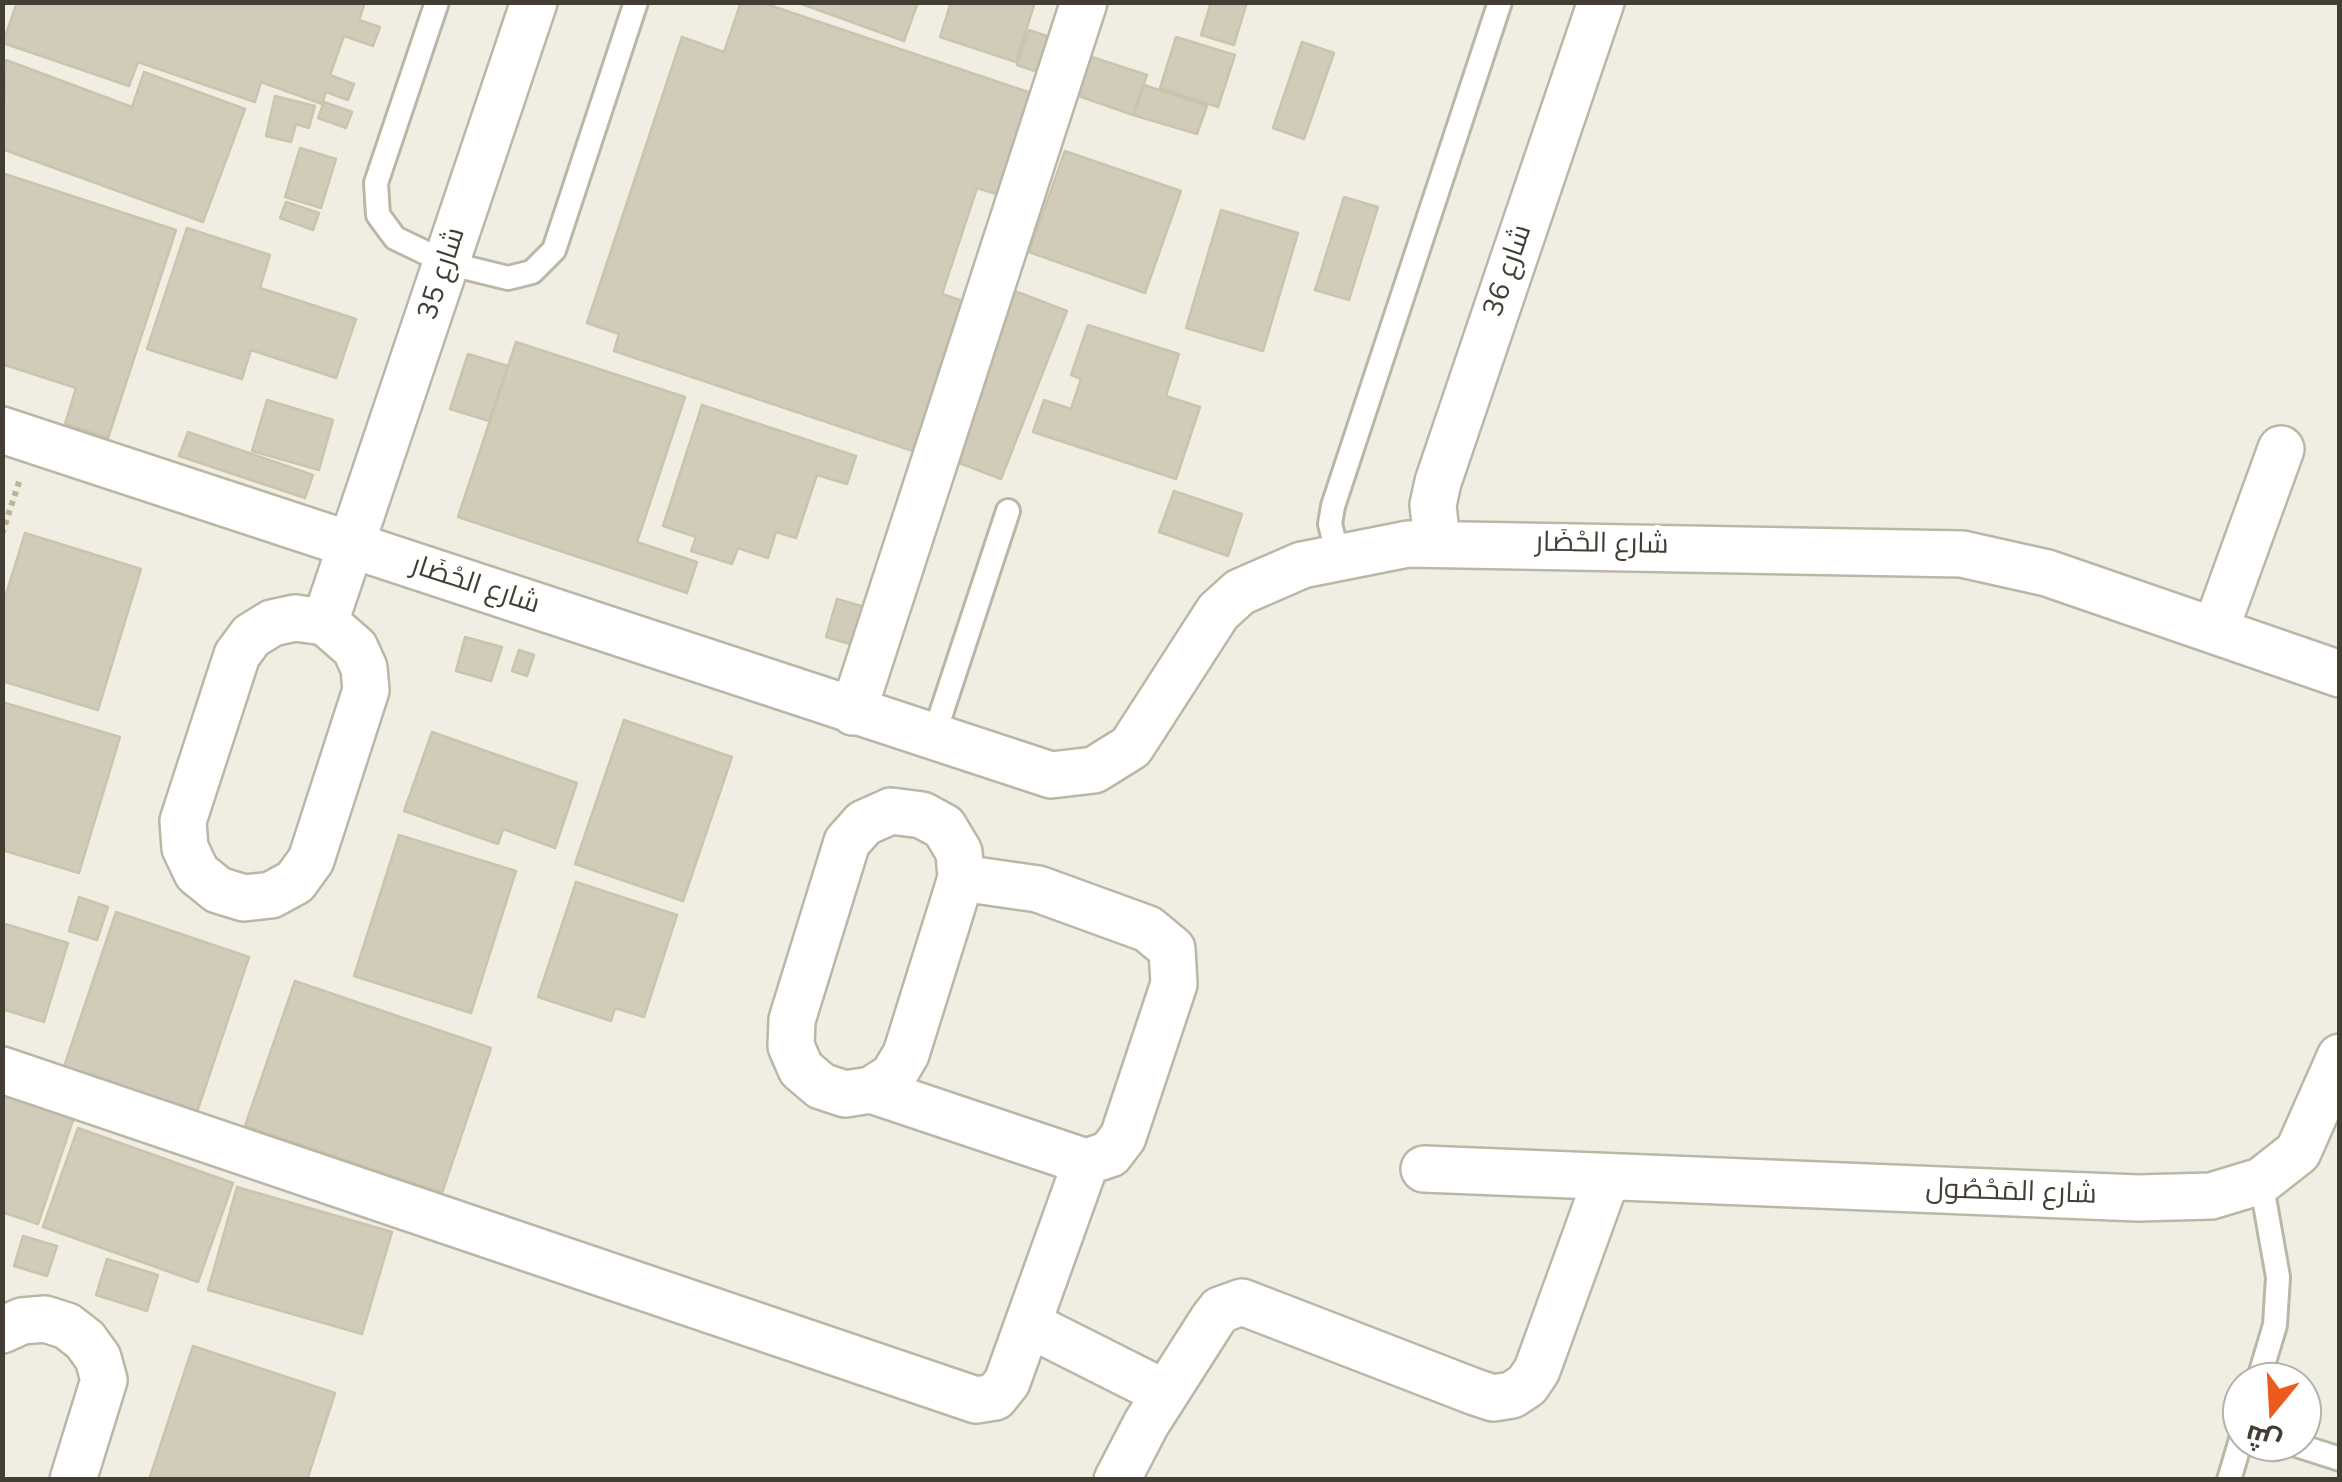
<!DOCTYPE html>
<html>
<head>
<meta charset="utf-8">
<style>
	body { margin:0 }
	#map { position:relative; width:2342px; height:1482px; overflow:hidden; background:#f0eee3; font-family:"Nunito Sans",Cairo,sans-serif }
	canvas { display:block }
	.frame { position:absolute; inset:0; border:5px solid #423e34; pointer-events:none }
	.north { position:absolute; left:2222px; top:1362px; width:100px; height:100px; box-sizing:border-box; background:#fff; border:2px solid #b3b2ae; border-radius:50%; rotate:198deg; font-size:28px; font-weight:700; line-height:40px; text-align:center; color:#423e34 }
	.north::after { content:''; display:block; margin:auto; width:35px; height:45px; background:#ec5a1e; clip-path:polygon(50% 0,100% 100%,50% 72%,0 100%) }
</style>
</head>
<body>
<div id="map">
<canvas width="2342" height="1482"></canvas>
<div class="frame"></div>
<div class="north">ش</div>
</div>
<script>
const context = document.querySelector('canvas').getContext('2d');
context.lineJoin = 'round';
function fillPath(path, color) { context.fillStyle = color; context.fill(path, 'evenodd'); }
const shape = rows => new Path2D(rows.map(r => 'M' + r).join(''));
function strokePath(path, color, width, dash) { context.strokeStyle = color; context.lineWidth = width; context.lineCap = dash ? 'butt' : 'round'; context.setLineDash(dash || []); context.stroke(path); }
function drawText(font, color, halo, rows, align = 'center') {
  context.font = font + ' "Nunito Sans",Cairo,sans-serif'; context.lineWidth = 10; context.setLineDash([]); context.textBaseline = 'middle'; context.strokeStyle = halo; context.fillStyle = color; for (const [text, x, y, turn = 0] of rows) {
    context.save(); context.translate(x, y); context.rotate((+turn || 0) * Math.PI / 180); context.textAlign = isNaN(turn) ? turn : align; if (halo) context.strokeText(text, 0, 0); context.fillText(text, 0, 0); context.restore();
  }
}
const building = shape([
	[17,2,365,2,359,20,380,27,373,46,344,36,330,75,354,84,348,100,326,92,322,104,261,82,255,102,138,62,129,86,3,43,17,2],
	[741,2,760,2,1046,98,1006,197,977,188,942,294,966,302,916,452,614,351,619,334,587,323,682,37,724,52,741,2],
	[796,2,918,2,904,41,796,2],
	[951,2,1035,2,1016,62,940,37,951,2],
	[1211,2,1247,2,1234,45,1201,35,1211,2],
	[1029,30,1061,41,1050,76,1017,65,1029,30],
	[1176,37,1235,55,1218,107,1160,88,1176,37],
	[1302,42,1334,53,1304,139,1273,128,1302,42],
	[1086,55,1147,75,1133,115,1073,94,1086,55],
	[6,60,132,107,144,72,245,109,203,222,2,149,6,60],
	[1144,85,1207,106,1197,134,1133,115,1144,85],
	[275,96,315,106,309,128,296,124,291,142,266,136,275,96],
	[324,102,352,112,346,128,318,118,324,102],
	[300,148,336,159,321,208,285,197,300,148],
	[1065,151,1181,191,1145,293,1029,252,1065,151],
	[2,173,176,230,108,438,65,424,76,388,2,364,2,173],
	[1344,197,1378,207,1349,300,1315,290,1344,197],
	[286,202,319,213,313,230,280,218,286,202],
	[1221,210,1298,233,1263,351,1186,328,1221,210],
	[187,228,270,255,260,288,356,319,336,378,251,350,242,379,147,349,187,228],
	[1007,288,1067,311,1001,479,941,456,1007,288],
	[1088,325,1179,354,1166,396,1200,407,1176,479,1033,432,1044,400,1071,409,1081,379,1071,375,1088,325],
	[516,342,685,397,637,542,697,562,687,593,458,517,516,342],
	[468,354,508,366,489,421,450,409,468,354],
	[267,400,333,420,319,470,252,451,267,400],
	[702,405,856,456,847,484,817,475,796,538,776,532,768,558,738,548,732,564,691,551,696,537,663,526,702,405],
	[188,432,313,475,305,498,179,456,188,432],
	[1174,491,1242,514,1228,556,1159,532,1174,491],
	[25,533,141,569,98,710,2,681,2,607,25,533],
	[837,599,872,609,860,647,826,637,837,599],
	[465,637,502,647,491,681,456,671,465,637],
	[519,650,534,655,527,676,512,671,519,650],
	[2,702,120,737,79,873,2,850,2,702],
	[624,720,732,757,683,901,575,864,624,720],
	[432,732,577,783,555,848,503,829,498,844,404,811,432,732],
	[399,835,516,871,471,1013,354,976,399,835],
	[576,882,677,915,644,1017,615,1008,611,1021,538,997,576,882],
	[79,897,108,907,97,940,69,931,79,897],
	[116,912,249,957,197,1112,64,1067,116,912],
	[2,923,68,943,44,1022,2,1009,2,923],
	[295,981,491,1048,442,1193,245,1126,295,981],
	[2,1090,75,1114,38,1224,2,1212,2,1090],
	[78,1128,233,1183,198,1282,43,1227,78,1128],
	[237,1187,392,1232,362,1334,208,1290,237,1187],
	[23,1236,57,1246,47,1276,14,1266,23,1236],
	[107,1259,158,1275,147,1311,96,1295,107,1259],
	[193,1346,335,1393,307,1480,149,1480,193,1346]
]);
const path = shape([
	[2,534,20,479]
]);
const lane = shape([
	[437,2,376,183,378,215,395,238,447,263,508,278,532,272,554,250,636,2],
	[1338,556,1330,524,1333,506,1500,2],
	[933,738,1008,511],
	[2258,1382,2275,1325,2278,1277,2261,1181],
	[2287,1442,2340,1459],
	[2229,1480,2242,1436]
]);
const street = shape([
	[2,430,1051,775,1094,770,1131,747,1218,612,1240,592,1302,565,1408,544,1962,554,2047,573,2340,674],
	[1437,543,1433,505,1438,482,1601,2],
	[295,618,325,622,355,648,364,668,366,690,311,860,295,882,271,895,244,898,218,890,197,873,185,848,183,821,237,655,251,636,272,623,295,618],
	[325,622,534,2],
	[2215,631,2281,449],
	[853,712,1084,2],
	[891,811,922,815,944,827,959,852,961,878,906,1054,893,1076,871,1090,845,1094,821,1086,801,1069,791,1046,792,1020,847,842,864,823,891,811],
	[2,1070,976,1400,995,1397,1007,1382,1086,1162],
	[871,1090,1086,1162,1110,1154,1123,1137,1174,984,1172,949,1148,929,1038,889,961,878],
	[1424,1169,2138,1198,2211,1196,2261,1181,2298,1152,2340,1057],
	[1028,1324,1165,1393],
	[2,1330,22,1321,45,1319,67,1326,85,1340,98,1358,104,1380,73,1480],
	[1117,1480,1146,1424,1213,1319,1220,1310,1242,1302,1475,1392,1493,1398,1512,1395,1527,1385,1537,1370,1607,1177]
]);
const streetNames = [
	["شارع 36",1509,271,-71],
	["شارع 35",443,274,-72],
	["شارع الحْضَار",1602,545,1],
	["شارع الحْضَار",475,586,18],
	["شارع المَحْصُول",2011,1193,2]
];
fillPath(building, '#d1cbb9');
strokePath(building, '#cbc4ad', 2.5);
strokePath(lane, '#bbb7a7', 28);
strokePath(street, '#bbb7a7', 50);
strokePath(path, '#bcb499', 6, [5, 5]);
strokePath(lane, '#fff', 22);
strokePath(street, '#fff', 45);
drawText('28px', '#423e34', '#fff', streetNames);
</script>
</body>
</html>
